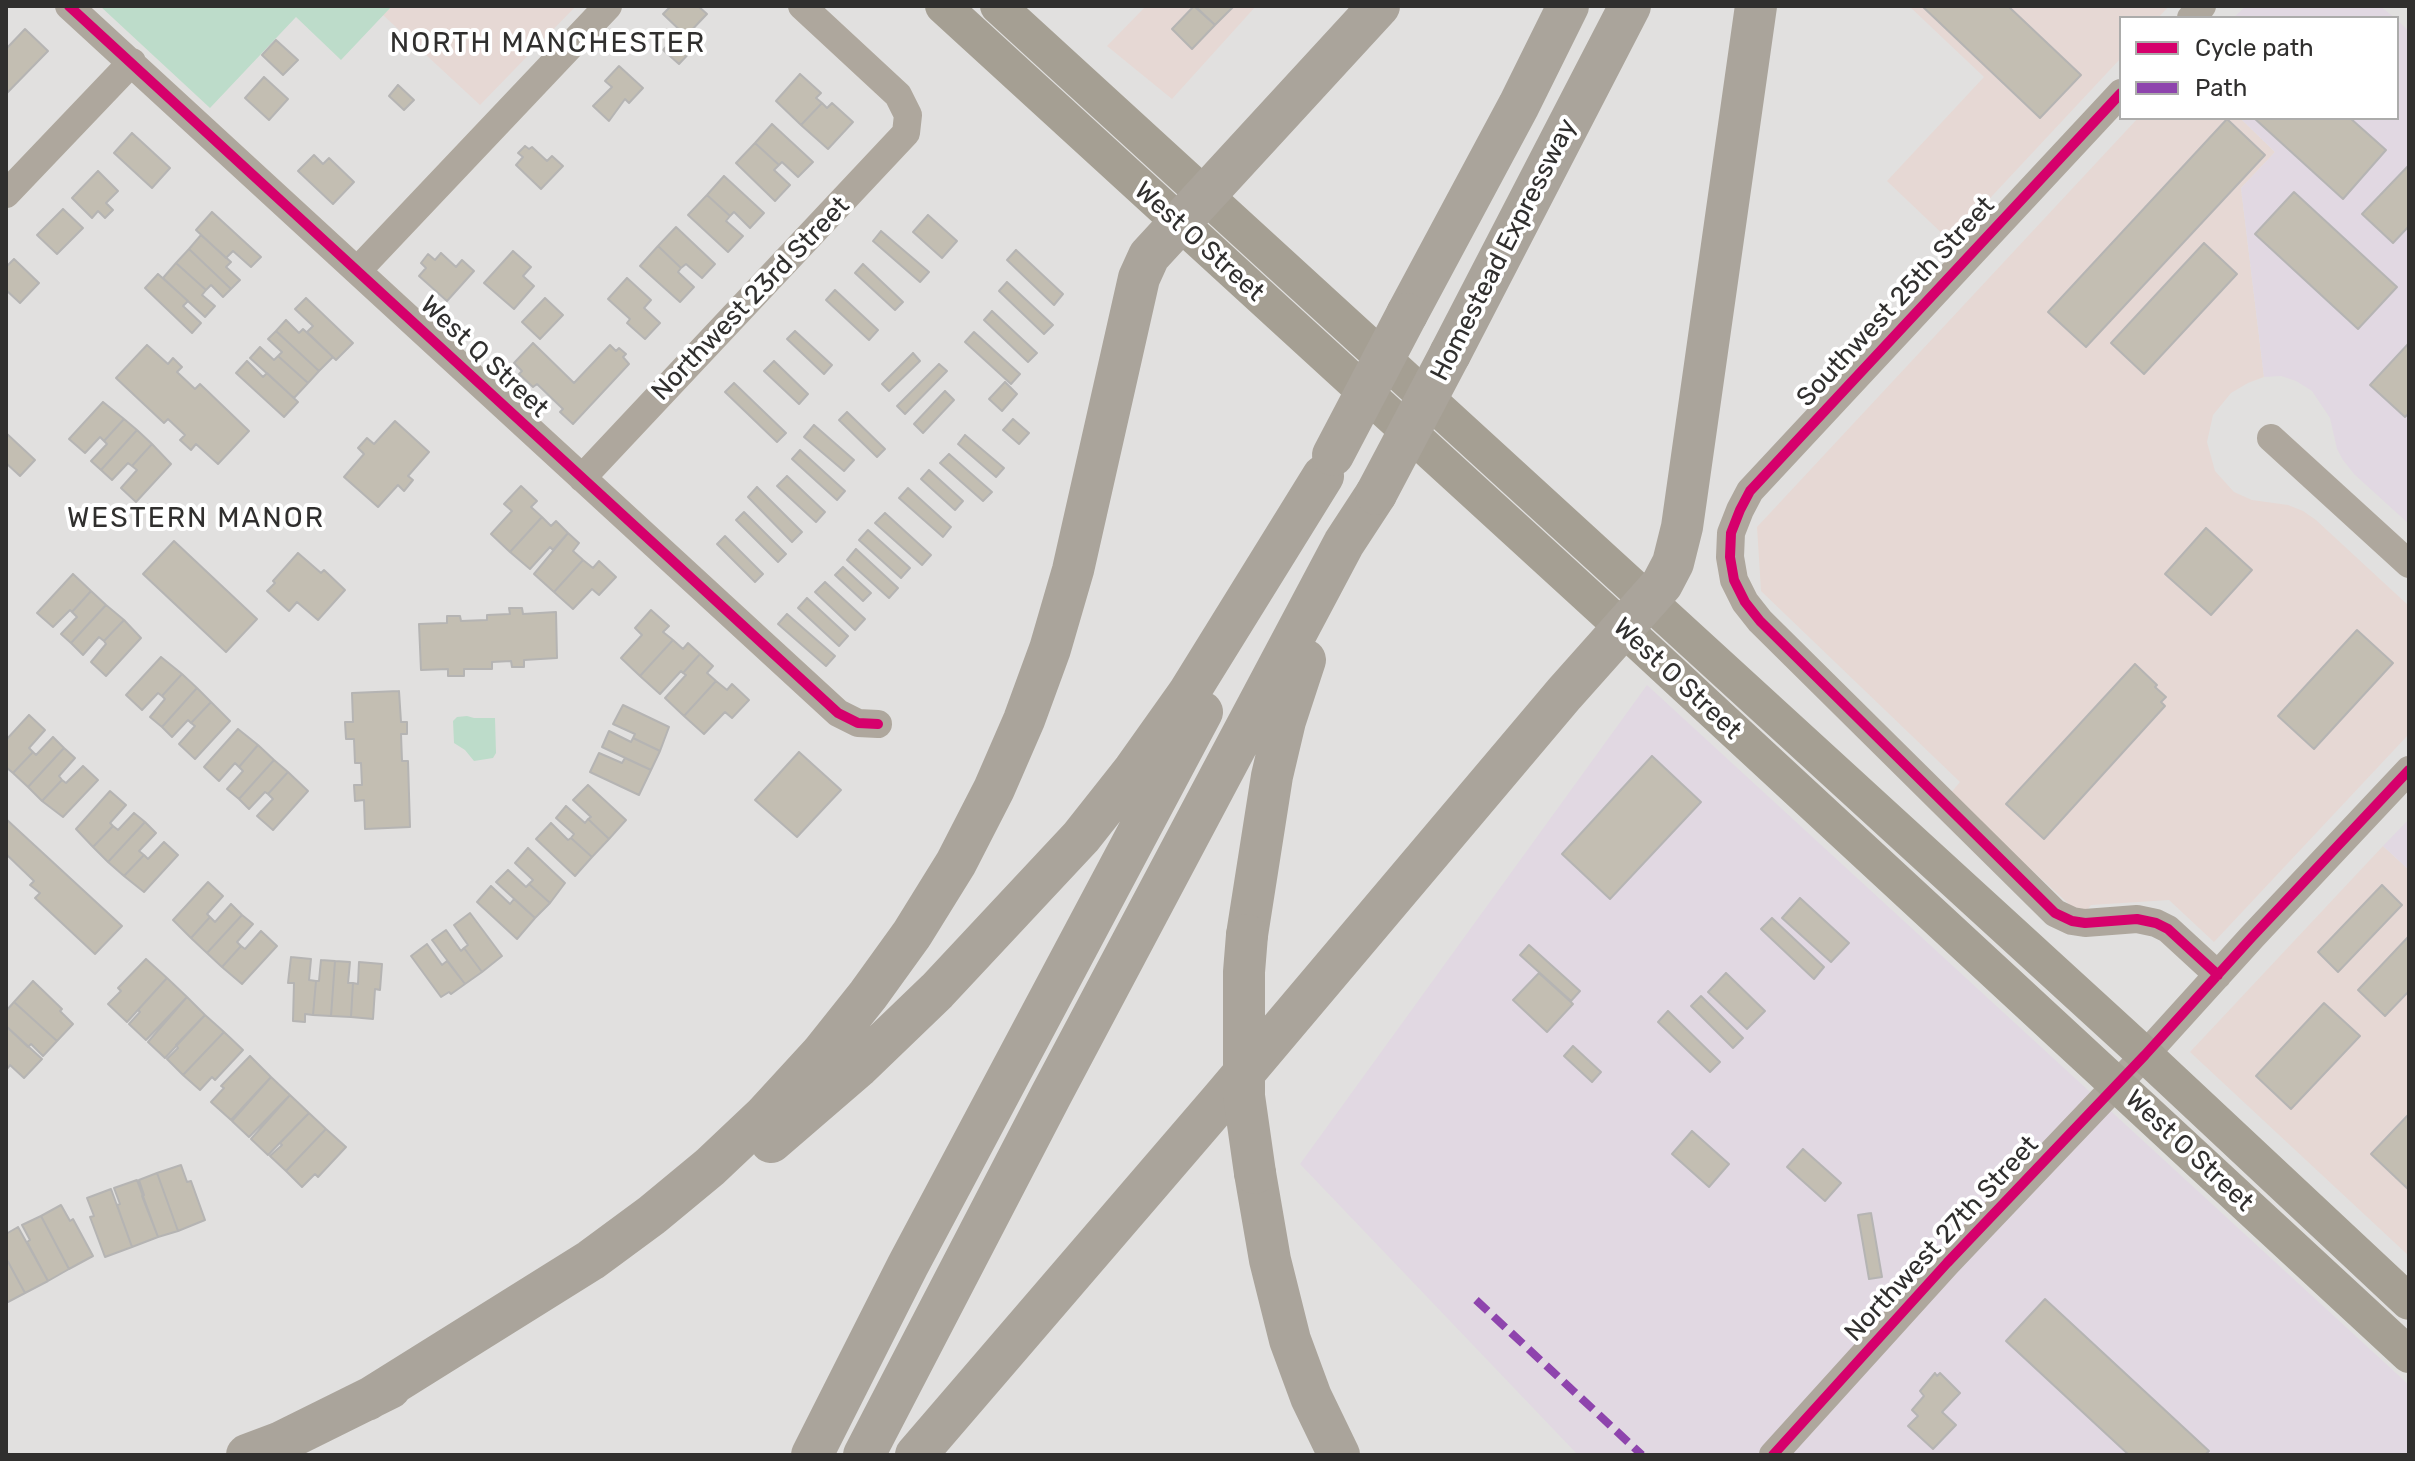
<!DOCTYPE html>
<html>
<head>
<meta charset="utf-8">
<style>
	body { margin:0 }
	#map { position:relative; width:2415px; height:1461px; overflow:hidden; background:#e1e0df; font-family:Rubik,sans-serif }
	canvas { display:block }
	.frame { position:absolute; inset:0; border:8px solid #302f2e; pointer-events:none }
	.legend { position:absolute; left:2119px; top:16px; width:280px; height:104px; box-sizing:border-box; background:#fff; border:2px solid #acacab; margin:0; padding:10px 14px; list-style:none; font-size:24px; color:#302f2e }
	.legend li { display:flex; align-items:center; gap:16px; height:40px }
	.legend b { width:40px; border:2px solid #acacab }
</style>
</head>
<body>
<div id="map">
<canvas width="2415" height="1461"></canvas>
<div class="frame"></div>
<ul class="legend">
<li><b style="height:10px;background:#d6006c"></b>Cycle path</li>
<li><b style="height:10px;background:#8e44ad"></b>Path</li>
</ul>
</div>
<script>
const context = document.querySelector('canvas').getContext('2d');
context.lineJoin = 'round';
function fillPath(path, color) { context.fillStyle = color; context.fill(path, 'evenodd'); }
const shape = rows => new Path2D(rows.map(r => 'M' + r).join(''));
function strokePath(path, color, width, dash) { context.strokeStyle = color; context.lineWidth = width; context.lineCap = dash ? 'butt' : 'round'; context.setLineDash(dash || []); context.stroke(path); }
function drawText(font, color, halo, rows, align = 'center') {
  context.font = font + ' Rubik,sans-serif'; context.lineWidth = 8; context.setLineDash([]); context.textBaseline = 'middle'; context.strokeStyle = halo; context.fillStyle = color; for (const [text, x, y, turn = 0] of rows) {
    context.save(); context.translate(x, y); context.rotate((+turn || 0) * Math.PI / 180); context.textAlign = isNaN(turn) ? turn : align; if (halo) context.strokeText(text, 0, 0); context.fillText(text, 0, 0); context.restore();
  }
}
const commercial = shape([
	[392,6,576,6,480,105,383,15],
	[1146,6,1256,6,1172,99,1107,46],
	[1909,6,2169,6,2158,18,2121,18,2121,58,1950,241,1887,181,1984,77],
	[2138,118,2240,118,2275,152,2241,188,2264,377,2248,383,2231,393,2213,415,2207,442,2215,471,2234,492,2252,500,2288,505,2303,511,2316,520,2409,606,2409,734,2214,942,2169,900,2091,905,2082,916,1949,795,1960,782,1761,591,1757,527],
	[2383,846,2409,870,2409,1256,2190,1052]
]);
const industrial = shape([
	[2246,6,2380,6,2395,18,2233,18],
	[2397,20,2409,31,2409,524,2354,474,2343,460,2337,449,2330,418,2312,391,2296,381,2281,376,2264,377,2241,188,2275,152,2240,118,2397,118],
	[1647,685,2409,1385,2409,1455,1578,1455,1300,1164],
	[2409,819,2409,870,2383,846]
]);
const green = shape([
	[100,6,392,6,341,60,296,17,210,108],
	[467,716,474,718,495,718,496,753,493,758,474,761,465,750,454,743,453,721,457,717]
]);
const building = shape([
	[671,6,698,6,707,14,686,36,663,14,671,6],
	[1194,6,1215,25,1192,49,1172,29,1194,6],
	[1195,6,1234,6,1215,25,1195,6],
	[1922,6,2008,6,2081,75,2040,118,1922,6],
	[25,29,48,51,6,94,6,49,25,29],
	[678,34,694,48,679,64,663,50,678,34],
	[276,40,298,60,283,75,262,55,276,40],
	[619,66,643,88,629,103,625,99,609,121,593,106,612,87,605,81,619,66],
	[800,74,821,93,816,98,822,103,801,125,776,101,800,74],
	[264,77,288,99,269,120,245,98,264,77],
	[398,85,414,100,404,110,389,96,398,85],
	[822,103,827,108,832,103,853,122,828,149,801,125,822,103],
	[2254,118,2350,118,2386,150,2343,199,2254,118],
	[2227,119,2265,155,2086,347,2048,312,2227,119],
	[772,124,813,162,798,177,782,162,779,165,755,143,772,124],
	[132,133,170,168,152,188,114,153,132,133],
	[755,143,779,165,774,170,790,185,775,201,736,163,755,143],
	[525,146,529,149,532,147,547,161,552,156,563,166,541,189,516,165,523,157,518,153,525,146],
	[314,155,323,164,329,158,354,182,333,204,298,171,314,155],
	[2409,165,2409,226,2393,243,2362,214,2409,165],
	[98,171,118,191,106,203,113,210,105,218,98,211,92,218,72,198,98,171],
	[724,176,764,213,750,228,734,212,730,216,707,195,724,176],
	[2294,192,2397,287,2358,329,2255,234,2294,192],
	[707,195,730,216,726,221,743,236,728,252,688,215,707,195],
	[63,209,83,228,57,254,37,235,63,209],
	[212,212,261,257,251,267,233,251,226,258,196,230,212,212],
	[928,215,957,241,942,258,913,232,928,215],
	[676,227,715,264,702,278,686,264,681,268,658,246,676,227],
	[881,231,929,272,920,282,873,241,881,231],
	[201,235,231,262,226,267,240,280,231,289,189,249,201,235],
	[2204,243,2237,274,2144,374,2111,343,2204,243],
	[658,246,681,268,678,272,694,287,680,302,640,266,658,246],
	[189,249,231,289,223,297,211,285,206,290,176,263,189,249],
	[1016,250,1063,294,1054,305,1007,260,1016,250],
	[513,251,531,267,523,276,534,286,514,309,484,283,513,251],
	[441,253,456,267,462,260,474,271,447,301,419,276,426,268,421,263,428,254,435,260,441,253],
	[14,259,39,283,20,303,6,290,6,267,14,259],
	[176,263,206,290,202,295,215,306,205,317,163,278,176,263],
	[863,264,903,302,895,310,855,273,863,264],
	[158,274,188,301,183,306,201,323,192,333,145,288,158,274],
	[627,278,651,300,644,308,660,323,645,339,627,323,630,319,608,299,627,278],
	[1007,282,1053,325,1044,334,999,291,1007,282],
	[835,290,878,330,869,340,826,300,835,290],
	[306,298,353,343,336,360,307,332,313,326,295,309,306,298],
	[545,298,563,315,540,339,522,322,545,298],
	[992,311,1037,353,1028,362,984,320,992,311],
	[286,320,299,333,303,329,333,357,319,371,276,331,286,320],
	[276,331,319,371,308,383,278,356,282,352,268,339,276,331],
	[795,331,832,365,824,374,787,339,795,331],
	[974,332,1020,374,1011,384,965,342,974,332],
	[533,343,574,383,610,345,616,351,619,348,626,354,623,357,629,364,573,424,560,412,563,409,537,384,533,387,519,374,522,371,514,363,533,343],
	[2409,343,2409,413,2405,417,2370,385,2409,343],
	[147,345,168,364,173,358,182,367,177,372,195,389,200,384,249,431,218,464,196,444,191,450,180,440,185,435,168,419,164,423,116,378,147,345],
	[260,347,274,360,278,356,308,383,294,398,250,358,260,347],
	[913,353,920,361,889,391,882,384,913,353],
	[247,361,263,377,267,373,298,402,284,417,236,373,247,361],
	[774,361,808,394,799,404,764,371,774,361],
	[939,364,947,371,905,414,897,406,939,364],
	[1005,382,1017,394,1002,411,989,399,1005,382],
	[734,383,786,433,777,442,725,392,734,383],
	[945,391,954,400,923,433,914,424,945,391],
	[103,402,124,419,104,441,100,437,85,453,69,439,103,402],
	[847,412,885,449,877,457,839,420,847,412],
	[124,419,137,430,101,470,91,461,107,444,104,441,124,419],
	[1013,419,1029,433,1019,444,1003,430,1013,419],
	[395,421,429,452,408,476,413,480,404,491,398,485,378,507,344,477,364,454,358,448,367,438,374,444,395,421],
	[814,425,854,460,844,471,804,437,814,425],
	[137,430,152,444,132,466,128,463,112,480,101,470,137,430],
	[6,433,35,460,20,476,6,463,6,433],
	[965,435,1004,468,996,477,958,444,965,435],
	[152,444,171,464,136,502,121,488,137,470,132,466,152,444],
	[800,450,845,491,837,500,792,459,800,450],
	[949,454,992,492,983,501,940,463,949,454],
	[929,470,963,501,955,510,921,479,929,470],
	[787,476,825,512,816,522,777,486,787,476],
	[521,486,537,501,531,507,542,517,510,552,491,534,512,511,504,504,521,486],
	[757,487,802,532,792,542,748,497,757,487],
	[908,488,951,527,943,537,899,498,908,488],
	[744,512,786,554,778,562,736,520,744,512],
	[885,513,931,555,922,565,875,523,885,513],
	[542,517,551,526,556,521,568,533,553,550,550,547,530,569,510,552,542,517],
	[2206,528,2252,570,2211,615,2165,574,2206,528],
	[868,530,910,568,901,578,859,540,868,530],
	[568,533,579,543,573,551,583,560,554,592,534,574,568,533],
	[725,536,763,574,755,582,717,544,725,536],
	[174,541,257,619,226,652,143,574,174,541],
	[856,549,898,588,889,598,847,560,856,549],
	[298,553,321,573,324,570,345,590,318,620,297,602,289,611,267,591,275,583,273,581,298,553],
	[583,560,593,568,599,561,616,577,599,595,592,589,573,609,554,592,583,560],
	[843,567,871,593,863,601,835,575,843,567],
	[73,574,91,591,72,612,70,610,53,627,37,613,73,574],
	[825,582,865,619,855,630,815,592,825,582],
	[91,591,106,605,71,643,61,634,77,617,72,612,91,591],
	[807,598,848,636,839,646,798,608,807,598],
	[106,605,124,620,104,641,99,637,83,655,71,643,106,605],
	[509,608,522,608,523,614,556,612,557,658,524,660,524,667,512,667,511,661,492,662,492,669,464,669,464,676,448,676,448,669,421,670,419,624,447,623,447,616,460,616,461,621,487,620,487,615,510,614,509,608],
	[651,610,669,626,663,632,673,640,640,676,621,658,642,635,635,628,651,610],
	[787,614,835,656,826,666,778,624,787,614],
	[124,620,141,638,106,676,91,662,106,644,104,641,124,620],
	[2357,630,2393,663,2314,749,2278,716,2357,630],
	[673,640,683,649,688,643,700,654,683,673,681,671,660,694,640,676,673,640],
	[700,654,713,666,707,673,716,681,684,716,665,698,686,675,683,673,700,654],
	[161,657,182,674,162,696,158,693,142,710,126,695,161,657],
	[2135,664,2157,685,2155,687,2166,697,2161,702,2165,706,2044,839,2006,804,2135,664],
	[182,674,197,688,162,727,150,717,165,699,162,696,182,674],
	[716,681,727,690,732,684,749,700,732,718,725,712,704,734,684,716,716,681],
	[197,688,211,702,191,723,188,720,172,737,162,727,197,688],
	[399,691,401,722,407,722,407,734,401,734,402,761,408,761,410,827,365,829,364,800,355,801,354,785,362,785,361,763,355,763,354,739,346,739,345,722,353,722,352,693,399,691],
	[211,702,230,721,195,759,179,744,195,726,191,723,211,702],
	[623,705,669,727,660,751,633,738,635,734,613,724,623,705],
	[29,715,45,730,29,748,33,752,13,773,6,767,6,740,29,715],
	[238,729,258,745,239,767,235,763,219,781,204,767,238,729],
	[609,731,631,742,633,738,660,751,651,770,602,747,609,731],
	[53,737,64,748,28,787,13,773,33,752,36,755,53,737],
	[258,745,274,760,239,799,227,789,243,771,239,767,258,745],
	[64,748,75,758,59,776,62,780,42,801,28,787,64,748],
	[799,752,841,790,797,837,755,800,799,752],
	[599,753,622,763,625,758,651,770,639,795,590,772,599,753],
	[1652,756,1701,802,1610,899,1562,854,1652,756],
	[274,760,288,772,268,794,265,792,249,809,239,799,274,760],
	[83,766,98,780,63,817,42,801,62,780,66,783,83,766],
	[288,772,308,791,273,830,257,816,273,799,268,794,288,772],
	[588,785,626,820,609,839,588,819,591,817,573,800,588,785],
	[110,791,126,805,110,823,113,826,93,847,76,829,110,791],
	[566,806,585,823,588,819,609,839,592,857,571,838,574,834,556,818,566,806],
	[134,813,145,822,108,862,93,847,113,826,118,830,134,813],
	[6,819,122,926,95,954,35,898,40,893,30,885,34,881,6,854,6,819],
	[145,822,156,833,139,851,144,855,124,876,108,862,145,822],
	[551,823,568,840,571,838,592,857,575,876,536,839,551,823],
	[164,842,178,855,144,892,124,876,144,855,148,859,164,842],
	[528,848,565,883,550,903,529,884,533,880,515,863,528,848],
	[508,870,526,887,529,884,550,903,535,918,496,882,508,870],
	[208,882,223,896,207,914,210,917,191,938,173,920,208,882],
	[2382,885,2402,905,2338,972,2318,952,2382,885],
	[491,886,510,904,514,899,535,918,517,939,477,902,491,886],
	[1800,898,1849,943,1831,962,1782,918,1800,898],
	[231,904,242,915,207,953,191,938,210,917,215,922,231,904],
	[470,913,502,956,482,972,464,948,468,945,454,925,470,913],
	[242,915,253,924,237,942,241,946,222,967,207,953,242,915],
	[1772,918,1824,967,1814,979,1761,929,1772,918],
	[446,930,461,951,464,948,482,972,465,984,432,940,446,930],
	[261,931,277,946,242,984,222,967,241,946,245,949,261,931],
	[2409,936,2409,991,2385,1016,2358,990,2409,936],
	[427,944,442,965,447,961,465,984,451,994,449,992,441,997,411,956,427,944],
	[1529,945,1580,991,1571,1001,1520,955,1529,945],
	[291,957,311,959,309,980,316,981,313,1015,305,1014,305,1022,293,1021,294,983,288,983,291,957],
	[146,959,167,978,127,1022,108,1004,121,991,118,988,146,959],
	[321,960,335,961,331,1016,313,1015,316,981,319,981,321,960],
	[335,961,350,962,348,983,353,983,351,1017,331,1016,335,961],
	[359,962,382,964,380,990,375,989,373,1019,351,1017,353,983,358,984,359,962],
	[1539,973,1573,1004,1547,1032,1513,1000,1539,973],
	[1726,973,1765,1011,1747,1029,1708,992,1726,973],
	[167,978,187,997,146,1040,129,1024,140,1012,138,1010,167,978],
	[33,981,62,1009,60,1011,73,1024,57,1041,14,1002,33,981],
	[1701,996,1743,1038,1733,1048,1691,1006,1701,996],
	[187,997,205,1015,165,1058,148,1042,187,997],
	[14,1002,57,1041,43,1056,31,1044,28,1047,6,1026,6,1011,14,1002],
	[2324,1003,2360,1036,2291,1109,2256,1076,2324,1003],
	[1668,1011,1720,1062,1710,1072,1658,1022,1668,1011],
	[205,1015,224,1032,183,1075,167,1059,178,1048,176,1045,205,1015],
	[6,1026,42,1059,24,1078,10,1065,8,1068,6,1066,6,1026],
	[224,1032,243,1050,215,1080,212,1077,200,1090,183,1075,224,1032],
	[1573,1046,1601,1072,1592,1082,1564,1056,1573,1046],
	[250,1056,271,1077,231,1120,211,1102,224,1088,221,1086,250,1056],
	[271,1077,290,1095,249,1137,232,1121,271,1077],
	[290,1095,309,1113,268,1155,251,1139,290,1095],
	[309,1113,326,1129,286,1171,270,1156,282,1145,280,1143,309,1113],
	[2409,1114,2409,1190,2371,1154,2409,1114],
	[326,1129,346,1147,318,1177,315,1174,302,1187,286,1171,326,1129],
	[1692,1131,1729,1164,1709,1187,1672,1154,1692,1131],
	[1803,1149,1841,1183,1825,1201,1787,1167,1803,1149],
	[181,1165,187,1182,191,1181,205,1220,178,1231,157,1173,181,1165],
	[157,1173,178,1231,158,1237,142,1196,144,1195,139,1180,157,1173],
	[137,1180,158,1237,132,1247,117,1205,120,1204,114,1188,137,1180],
	[111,1189,132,1247,105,1257,90,1217,94,1216,87,1198,111,1189],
	[61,1205,70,1221,73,1219,93,1256,69,1269,41,1216,61,1205],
	[1871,1213,1882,1277,1869,1279,1858,1215,1871,1213],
	[41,1216,69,1269,48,1281,27,1242,30,1240,22,1225,41,1216],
	[18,1227,48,1281,25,1293,6,1258,6,1234,18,1227],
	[6,1258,25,1293,6,1303,6,1258],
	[2045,1299,2209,1451,2205,1455,2129,1455,2006,1341,2045,1299],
	[1935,1373,1937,1376,1940,1373,1960,1393,1942,1412,1956,1425,1933,1449,1908,1426,1918,1416,1912,1410,1924,1396,1920,1391,1935,1373]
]);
const minor = shape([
	[69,6,838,713,858,723,878,724],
	[2191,18,2202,6],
	[2121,93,1750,491,1740,510,1731,533,1730,557,1734,580,1745,602,1760,621,2055,913,2072,921,2085,923,2137,919,2156,923,2168,929,2218,975],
	[6,194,132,62],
	[358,270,608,6],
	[2271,438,2409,564],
	[582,478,906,133,908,115,898,95,802,6],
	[1773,1455,1947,1263,2145,1055,2252,937,2409,770]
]);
const major = shape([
	[943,6,1624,629,2409,1355],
	[998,6,2145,1055,2409,1302]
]);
const highway = shape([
	[1407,314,1519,105,1568,6],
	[1450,354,1630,6],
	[1247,935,1272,776,1285,721,1305,660],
	[771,1142,858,1067,937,991,1081,837,1134,770,1188,694,1323,476],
	[1255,1173,1270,1260,1290,1340,1311,1397,1339,1455],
	[367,1400,591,1260,652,1215,710,1167,765,1115,821,1054,868,995,912,934,956,863,994,789,1024,720,1050,649,1073,570,1139,278,1149,256,1379,6],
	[247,1455,279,1443,390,1388],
	[812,1455,908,1265,1202,712],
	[864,1455,1051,1095,1344,543,1376,494],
	[916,1455,1222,1099,1564,694,1662,584,1673,563,1682,527,1756,6]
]);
const highwayBridge = shape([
	[1333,455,1407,314],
	[1376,494,1450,354],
	[1247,935,1244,972,1244,1096,1255,1173]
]);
const quiet = shape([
	[1476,1300,1642,1455]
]);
const cycleway = shape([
	[69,6,838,713,858,723,878,724],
	[2121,93,1750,491,1740,510,1731,533,1730,557,1734,580,1745,602,1760,621,2055,913,2072,921,2085,923,2137,919,2156,923,2168,929,2218,975],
	[1773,1455,1947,1263,2145,1055,2252,937,2409,770]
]);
const streetNames = [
	["West O Street",1199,242,42],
	["Homestead Expressway",1504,250,-63],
	["Northwest 23rd Street",751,299,-46],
	["Southwest 25th Street",1896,302,-47],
	["West Q Street",484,357,43],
	["West O Street",1677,679,43],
	["West O Street",2189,1151,43],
	["Northwest 27th Street",1942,1239,-47]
];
const neighbourhoodNames = [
	["NORTH MANCHESTER",548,44],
	["WESTERN MANOR",196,519]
];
fillPath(commercial, '#e6d8d4');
fillPath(industrial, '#e1d8e2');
fillPath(green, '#bddcca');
fillPath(building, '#c3beb2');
strokePath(building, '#b5b4b3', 2);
strokePath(minor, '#aea79d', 28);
strokePath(major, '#a59f93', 36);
strokePath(highway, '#aaa49b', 42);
strokePath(highwayBridge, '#aaa49b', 42);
strokePath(quiet, '#8e44ad', 8, [16, 8]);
strokePath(cycleway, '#d6006c', 10);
drawText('26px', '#302f2e', '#fff', streetNames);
context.letterSpacing = '2px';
drawText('28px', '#302f2e', '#fff', neighbourhoodNames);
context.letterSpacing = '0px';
</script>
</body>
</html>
